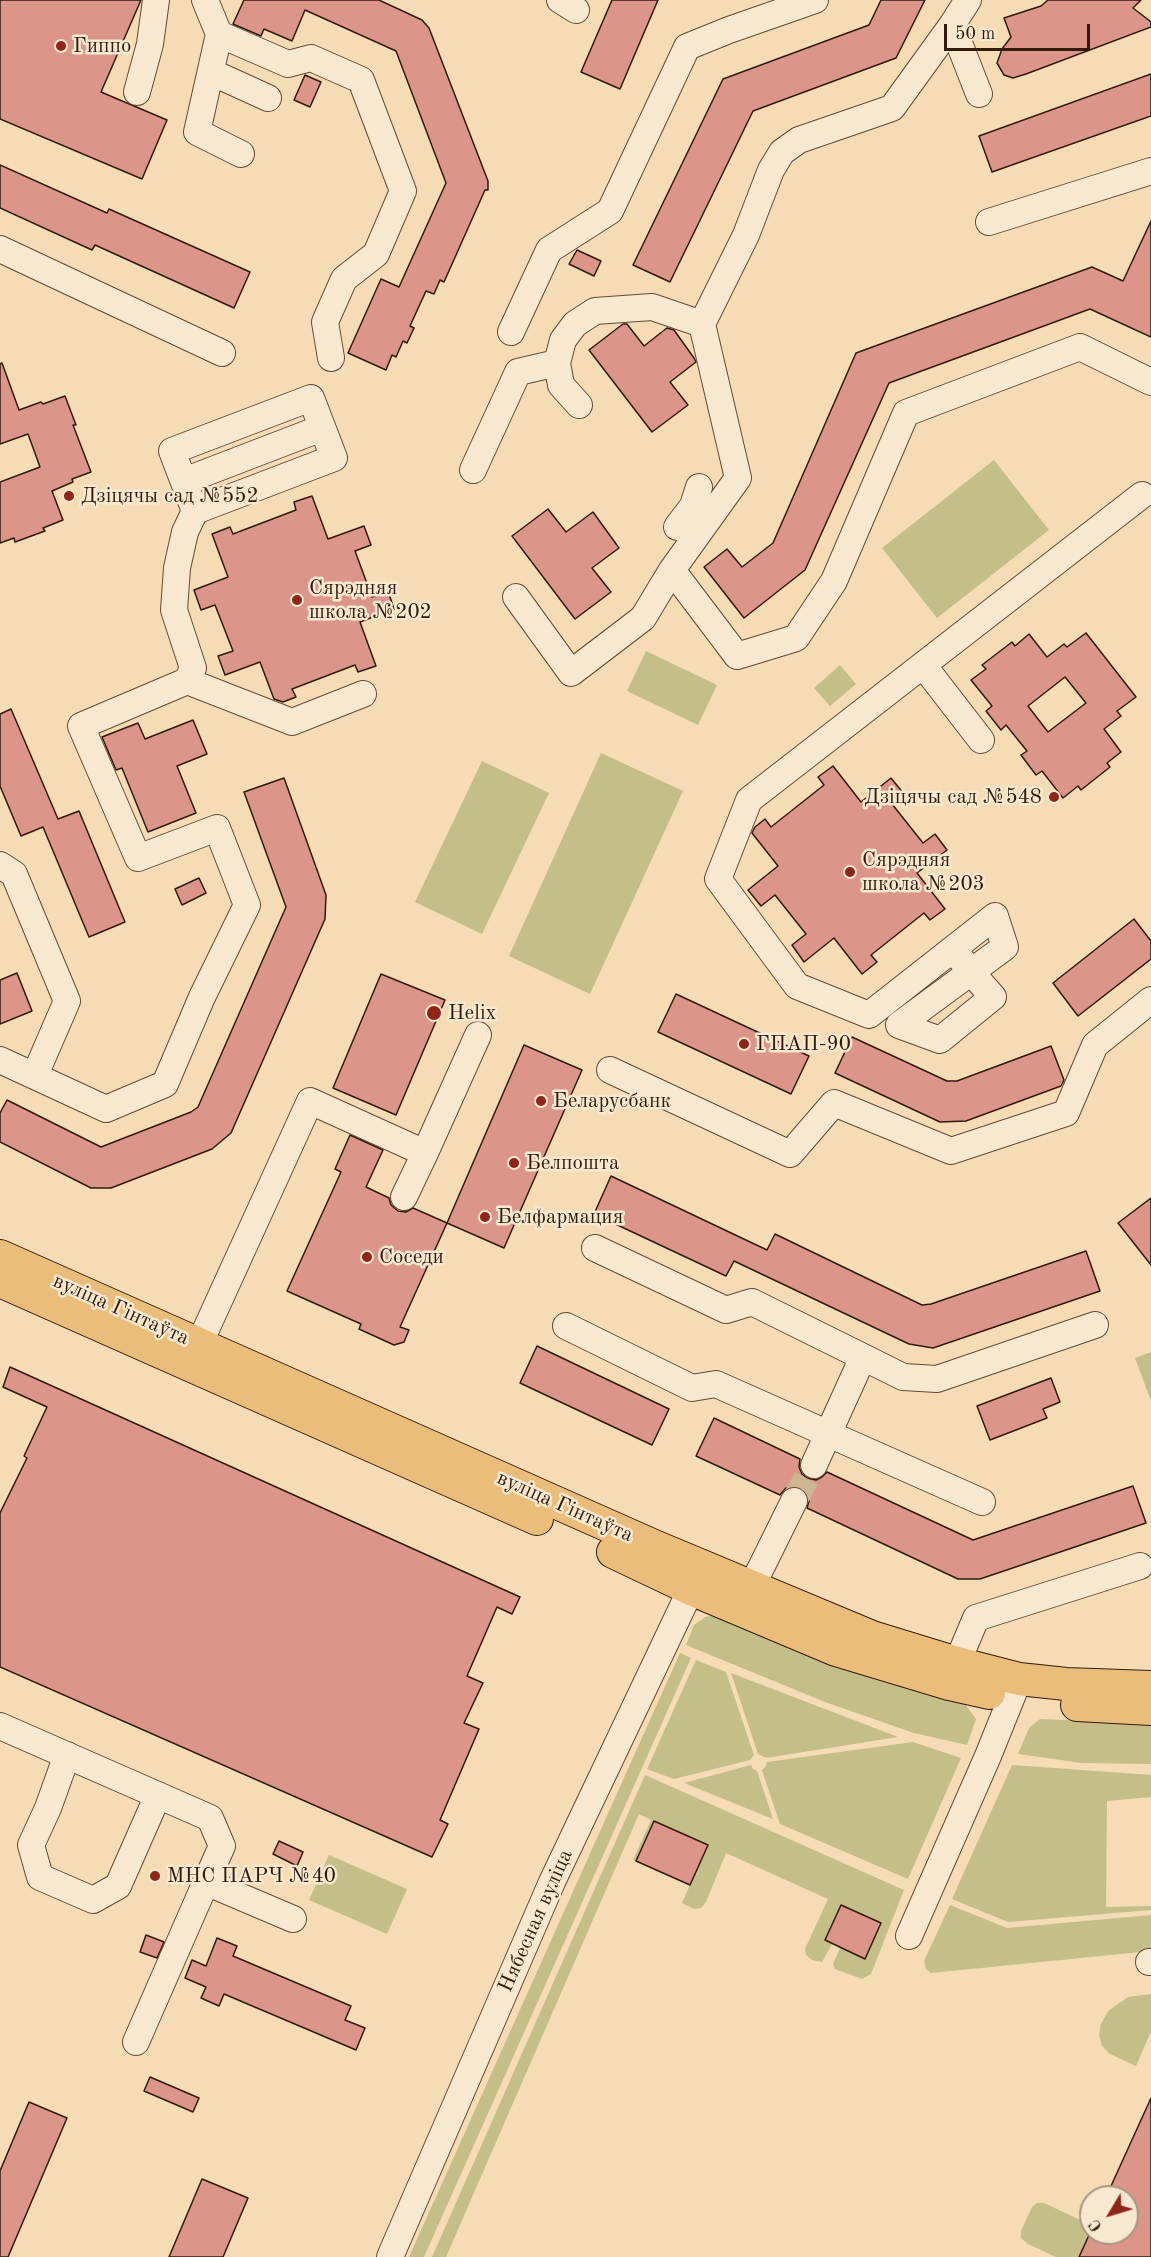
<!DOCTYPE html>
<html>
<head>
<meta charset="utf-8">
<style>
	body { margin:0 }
	#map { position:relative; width:1151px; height:2257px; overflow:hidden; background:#f5dcb5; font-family:"Old Standard TT",serif }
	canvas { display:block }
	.north { position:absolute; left:1079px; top:2185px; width:60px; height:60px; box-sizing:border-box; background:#f8e8cf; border:2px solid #a99681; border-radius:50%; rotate:232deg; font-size:16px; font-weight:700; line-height:24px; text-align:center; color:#321a0d }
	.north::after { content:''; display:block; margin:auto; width:21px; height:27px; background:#8f2418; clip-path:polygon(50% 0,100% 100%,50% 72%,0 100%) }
	.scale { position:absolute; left:944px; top:24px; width:146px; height:27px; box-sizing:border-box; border:3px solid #321a0d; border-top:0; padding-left:8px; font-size:18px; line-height:21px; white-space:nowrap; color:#321a0d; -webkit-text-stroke:4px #f8e8cf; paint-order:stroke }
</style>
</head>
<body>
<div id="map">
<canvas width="1151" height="2257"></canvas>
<div class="north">С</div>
<div class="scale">50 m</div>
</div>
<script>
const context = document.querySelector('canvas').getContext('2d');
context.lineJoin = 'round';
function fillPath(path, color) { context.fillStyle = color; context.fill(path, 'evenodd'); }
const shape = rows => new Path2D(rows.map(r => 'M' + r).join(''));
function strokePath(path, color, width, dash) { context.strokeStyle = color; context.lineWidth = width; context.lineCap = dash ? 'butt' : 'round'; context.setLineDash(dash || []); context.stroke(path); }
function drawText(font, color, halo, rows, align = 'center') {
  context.font = font + ' "Old Standard TT",serif'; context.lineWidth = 5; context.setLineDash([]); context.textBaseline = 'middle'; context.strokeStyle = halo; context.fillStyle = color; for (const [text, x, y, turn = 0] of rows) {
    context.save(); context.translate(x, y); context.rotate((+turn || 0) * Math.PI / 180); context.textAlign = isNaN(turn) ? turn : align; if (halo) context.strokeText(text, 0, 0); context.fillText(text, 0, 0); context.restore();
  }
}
const green = shape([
	[994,460,1049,530,937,618,882,548],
	[646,651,717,685,698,725,627,691],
	[840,665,856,684,830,706,814,688],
	[601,753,683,791,590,994,509,956],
	[482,761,549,793,482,934,415,902],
	[1151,1352,1151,1401,1135,1358],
	[720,1614,831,1661,965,1704,976,1719,967,1745,914,1733,825,1702,686,1645,694,1625,705,1617],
	[680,1653,691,1658,424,2257,409,2257],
	[696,1660,726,1672,754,1755,750,1760,674,1779,647,1769],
	[731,1673,898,1737,766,1758,758,1754],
	[1040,1719,1151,1723,1151,1764,1082,1763,1018,1754,1029,1728],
	[913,1742,961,1758,908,1879,780,1824,762,1770,766,1766,767,1762],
	[751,1765,753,1769,757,1771,773,1819,684,1783],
	[1012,1765,1151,1775,1151,1797,1107,1801,1106,1907,1151,1906,1151,1910,1008,1922,952,1899],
	[645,1775,904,1890,871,1974,862,1979,835,1969,833,1964,840,1948,832,1944,822,1962,812,1960,806,1955,805,1949,828,1899,726,1853,706,1902,701,1908,694,1909,682,1903,690,1885,633,1860,651,1820,639,1814,446,2257,432,2257],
	[329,1855,407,1889,387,1934,309,1900],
	[950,1905,1007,1928,1151,1915,1151,1951,931,1973,926,1969,924,1961],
	[1151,1994,1151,2031,1136,2066,1110,2054,1102,2046,1099,2034,1101,2024,1108,2011,1128,1997],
	[1037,2203,1044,2203,1091,2225,1091,2231,1079,2257,1056,2257,1028,2244,1021,2238,1021,2231,1032,2207]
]);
const building = shape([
	[0,0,141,0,101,92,167,120,142,179,0,119,0,0],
	[244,0,379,0,422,20,429,28,488,181,488,190,485,190,444,282,440,280,434,294,426,291,410,326,414,328,407,343,403,341,396,357,392,355,386,370,348,353,381,279,399,287,446,183,407,80,396,51,305,10,292,41,264,29,261,36,233,24,244,0],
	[612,0,658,0,620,89,581,72,612,0],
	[881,0,925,0,896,58,753,111,670,282,633,265,723,79,869,25,881,0],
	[1048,0,1141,0,1133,8,1151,22,1151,27,1026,74,1013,78,1004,75,997,63,1002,49,1011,37,1004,18,1041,6,1048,0],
	[1151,74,1151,116,992,172,979,136,1151,74],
	[305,75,321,82,310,107,294,100,305,75],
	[0,165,107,213,109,209,250,272,234,308,95,245,92,250,0,208,0,165],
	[1151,221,1151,337,1090,309,889,383,805,570,744,618,704,567,727,549,742,567,773,543,856,353,1092,267,1123,281,1151,221],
	[577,250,601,261,594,276,569,264,577,250],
	[623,324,627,324,644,346,667,328,674,330,694,358,696,362,670,382,688,405,652,432,589,350,623,324],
	[2,363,19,410,41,402,43,404,65,396,76,425,73,425,91,472,72,479,73,482,52,491,63,520,43,528,45,531,15,542,14,538,0,543,0,482,40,467,28,434,0,444,0,364,2,363],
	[312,496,328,539,364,526,371,545,355,551,372,597,388,591,394,609,360,622,376,666,358,672,355,665,292,689,296,697,283,702,274,699,260,662,225,675,218,656,233,651,215,605,201,610,194,590,228,577,212,534,230,527,233,534,296,510,294,502,312,496],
	[548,509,566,532,593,512,619,548,592,568,611,592,575,619,512,536,548,509],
	[1086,633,1136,697,1117,711,1121,716,1104,729,1121,752,1107,763,1110,767,1081,790,1078,786,1063,798,1042,771,1036,775,1021,755,1027,751,1006,725,1001,730,986,711,992,706,971,680,986,669,982,665,1012,642,1015,646,1029,634,1047,657,1064,644,1067,647,1086,633],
	[1065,677,1086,703,1048,732,1028,706,1065,677],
	[11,709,58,819,79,811,125,922,89,937,43,827,21,836,0,786,0,714,11,709],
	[193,720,207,754,177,766,196,813,148,832,122,768,116,770,102,737,138,723,145,739,193,720],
	[833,766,861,802,891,778,904,794,892,804,923,843,935,834,947,850,917,873,945,909,930,920,924,913,871,955,877,962,862,974,834,938,804,962,792,945,806,934,775,895,761,906,748,890,778,866,752,833,755,827,765,819,771,827,824,785,818,777,833,766],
	[284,778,326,895,325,919,231,1133,212,1149,111,1188,91,1188,0,1142,0,1113,7,1100,101,1147,191,1112,198,1107,286,907,244,792,284,778],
	[199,878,206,893,182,905,175,889,199,878],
	[1134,919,1151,941,1151,959,1078,1016,1053,983,1134,919],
	[17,973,32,1011,0,1024,0,980,17,973],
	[381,974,445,1000,396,1115,333,1088,381,974],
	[676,994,809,1056,791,1094,658,1032,676,994],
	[852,1037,947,1081,957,1081,1051,1046,1064,1080,1061,1086,966,1121,940,1122,835,1073,852,1037],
	[524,1045,582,1070,504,1248,447,1223,524,1045],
	[350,1135,383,1150,366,1187,389,1198,391,1205,398,1211,406,1212,413,1208,447,1223,400,1327,409,1330,404,1342,394,1345,359,1329,361,1324,287,1291,341,1172,335,1169,350,1135],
	[611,1176,767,1250,775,1234,922,1305,931,1304,1086,1251,1100,1291,933,1348,909,1344,734,1261,726,1276,594,1214,611,1176],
	[1151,1198,1151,1265,1118,1223,1151,1198],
	[537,1346,669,1409,652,1445,520,1383,537,1346],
	[10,1367,520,1597,512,1614,497,1607,467,1676,483,1683,464,1723,479,1729,440,1820,448,1824,432,1857,0,1667,0,1513,27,1458,24,1456,47,1407,3,1387,10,1367],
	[1051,1378,1060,1402,1043,1409,1047,1418,990,1440,977,1406,1051,1378],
	[714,1418,800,1459,799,1467,802,1474,807,1478,816,1480,822,1477,827,1472,973,1540,1133,1486,1146,1523,980,1579,958,1579,807,1508,809,1501,807,1493,800,1487,794,1486,786,1488,780,1495,696,1456,714,1418],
	[654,1821,708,1845,690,1885,636,1861,654,1821],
	[279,1841,303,1852,297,1866,273,1854,279,1841],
	[841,1905,881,1923,865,1959,825,1940,841,1905],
	[146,1935,164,1942,157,1958,140,1952,146,1935],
	[217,1938,237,1946,233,1956,351,2006,345,2020,365,2028,356,2050,224,1994,219,2006,201,1998,206,1987,185,1978,192,1960,206,1966,217,1938],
	[150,2077,199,2098,193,2112,144,2091,150,2077],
	[1151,2098,1151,2257,1079,2257,1090,2233,1127,2233,1127,2197,1106,2197,1151,2098],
	[29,2102,67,2118,8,2257,0,2257,0,2171,29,2102],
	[202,2179,248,2198,223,2257,169,2257,202,2179]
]);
const minorTunnel = shape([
	[794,1501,814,1465]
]);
const minor = shape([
	[205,0,219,34,288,64,311,58,361,80,403,191,376,254,344,279,325,322,331,358],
	[560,0,576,10],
	[968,0,952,25,892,108,799,140,782,152,771,170,746,235,702,324,738,478,672,570,737,656,796,638,834,581,906,413,1080,347,1151,382],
	[952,25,979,94],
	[219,34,197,132,241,154],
	[211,72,268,98],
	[137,92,150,44,156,0],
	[989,222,1151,171],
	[0,249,222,353],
	[511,332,549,250,610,211,687,47,729,30,815,0],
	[579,405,561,385,557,363,563,340,575,324,595,311,652,307,702,324],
	[473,470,518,372,557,363],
	[184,481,322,428],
	[677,527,693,506,699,487],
	[516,597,571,673,643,618,672,570],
	[923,665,981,740],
	[187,681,292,722,363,694],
	[0,865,14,874,67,1001,35,1075],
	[953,949,971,972,993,997,940,1040,899,1025,971,972,1005,947,995,916,869,1015,797,986,718,879,749,800,1142,495],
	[0,1060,106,1109,165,1084,202,997,247,905,217,828,138,858,81,726,187,681,193,668,174,610,177,568,185,532,195,511,334,458,311,398,172,451,195,511],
	[610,1070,790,1154,834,1103,951,1151,1066,1113,1095,1045,1151,1000],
	[404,1197,425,1153],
	[595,1248,726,1310,752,1302,863,1357],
	[566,1326,692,1388,716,1384,982,1502],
	[192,1360,310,1101,425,1153,478,1035],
	[814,1465,863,1357,903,1377,937,1379,1095,1325],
	[752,1586,794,1501],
	[950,1680,976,1618,1140,1566],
	[0,1726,210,1818,222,1846,206,1882],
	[67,1755,48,1808,31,1845,40,1877,93,1900,118,1886,158,1795],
	[909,1936,988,1756,1019,1679],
	[1149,1962,1151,1962],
	[136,2042,206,1882,293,1919],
	[390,2257,552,1882,691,1589]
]);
const major = shape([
	[0,1256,654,1546,872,1637,957,1663,1019,1679,1066,1684,1151,1687],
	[0,1281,537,1519],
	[613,1552,691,1589,836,1650,949,1684,989,1693],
	[1077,1705,1151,1709]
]);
const markers = [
	[61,46,6,"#8f2418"],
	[69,496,6,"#8f2418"],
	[297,600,6,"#8f2418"],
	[1054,797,6,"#8f2418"],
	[850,872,6,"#8f2418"],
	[434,1013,8,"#8f2418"],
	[744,1044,6,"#8f2418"],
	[541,1101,6,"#8f2418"],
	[514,1163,6,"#8f2418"],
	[485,1217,6,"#8f2418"],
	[367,1257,6,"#8f2418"],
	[155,1876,6,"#8f2418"]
];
const poiNames = [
	["Гиппо",73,46],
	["Дзіцячы сад №552",81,496],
	["Сярэдняя",309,588],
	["школа №202",309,612],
	["Дзіцячы сад №548",1042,797,"right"],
	["Сярэдняя",862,860],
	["школа №203",862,884],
	["Helix",448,1013],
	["ГПАП-90",756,1044],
	["Беларусбанк",553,1101],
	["Белпошта",526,1163],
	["Белфармация",497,1217],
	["Соседи",379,1257],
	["МНС ПАРЧ №40",167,1876]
];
const streetNames = [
	["вуліца Гінтаўта",121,1310,24],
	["вуліца Гінтаўта",565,1507,24],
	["Нябесная вуліца",536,1921,-66]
];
fillPath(green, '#c4be88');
fillPath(building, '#db9689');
strokePath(building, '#321a0d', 1.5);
strokePath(minorTunnel, '#ceb593', 26, [26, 13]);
strokePath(minor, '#634a37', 28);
strokePath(major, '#321a0d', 34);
strokePath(minor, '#f8e8cf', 26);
strokePath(major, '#eabe7a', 32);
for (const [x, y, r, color] of markers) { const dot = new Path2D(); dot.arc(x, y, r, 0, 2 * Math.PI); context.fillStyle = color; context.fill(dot); strokePath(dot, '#f8e8cf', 2); }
drawText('21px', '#321a0d', '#f8e8cf', poiNames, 'left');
drawText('21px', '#321a0d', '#f8e8cf', streetNames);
</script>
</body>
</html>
